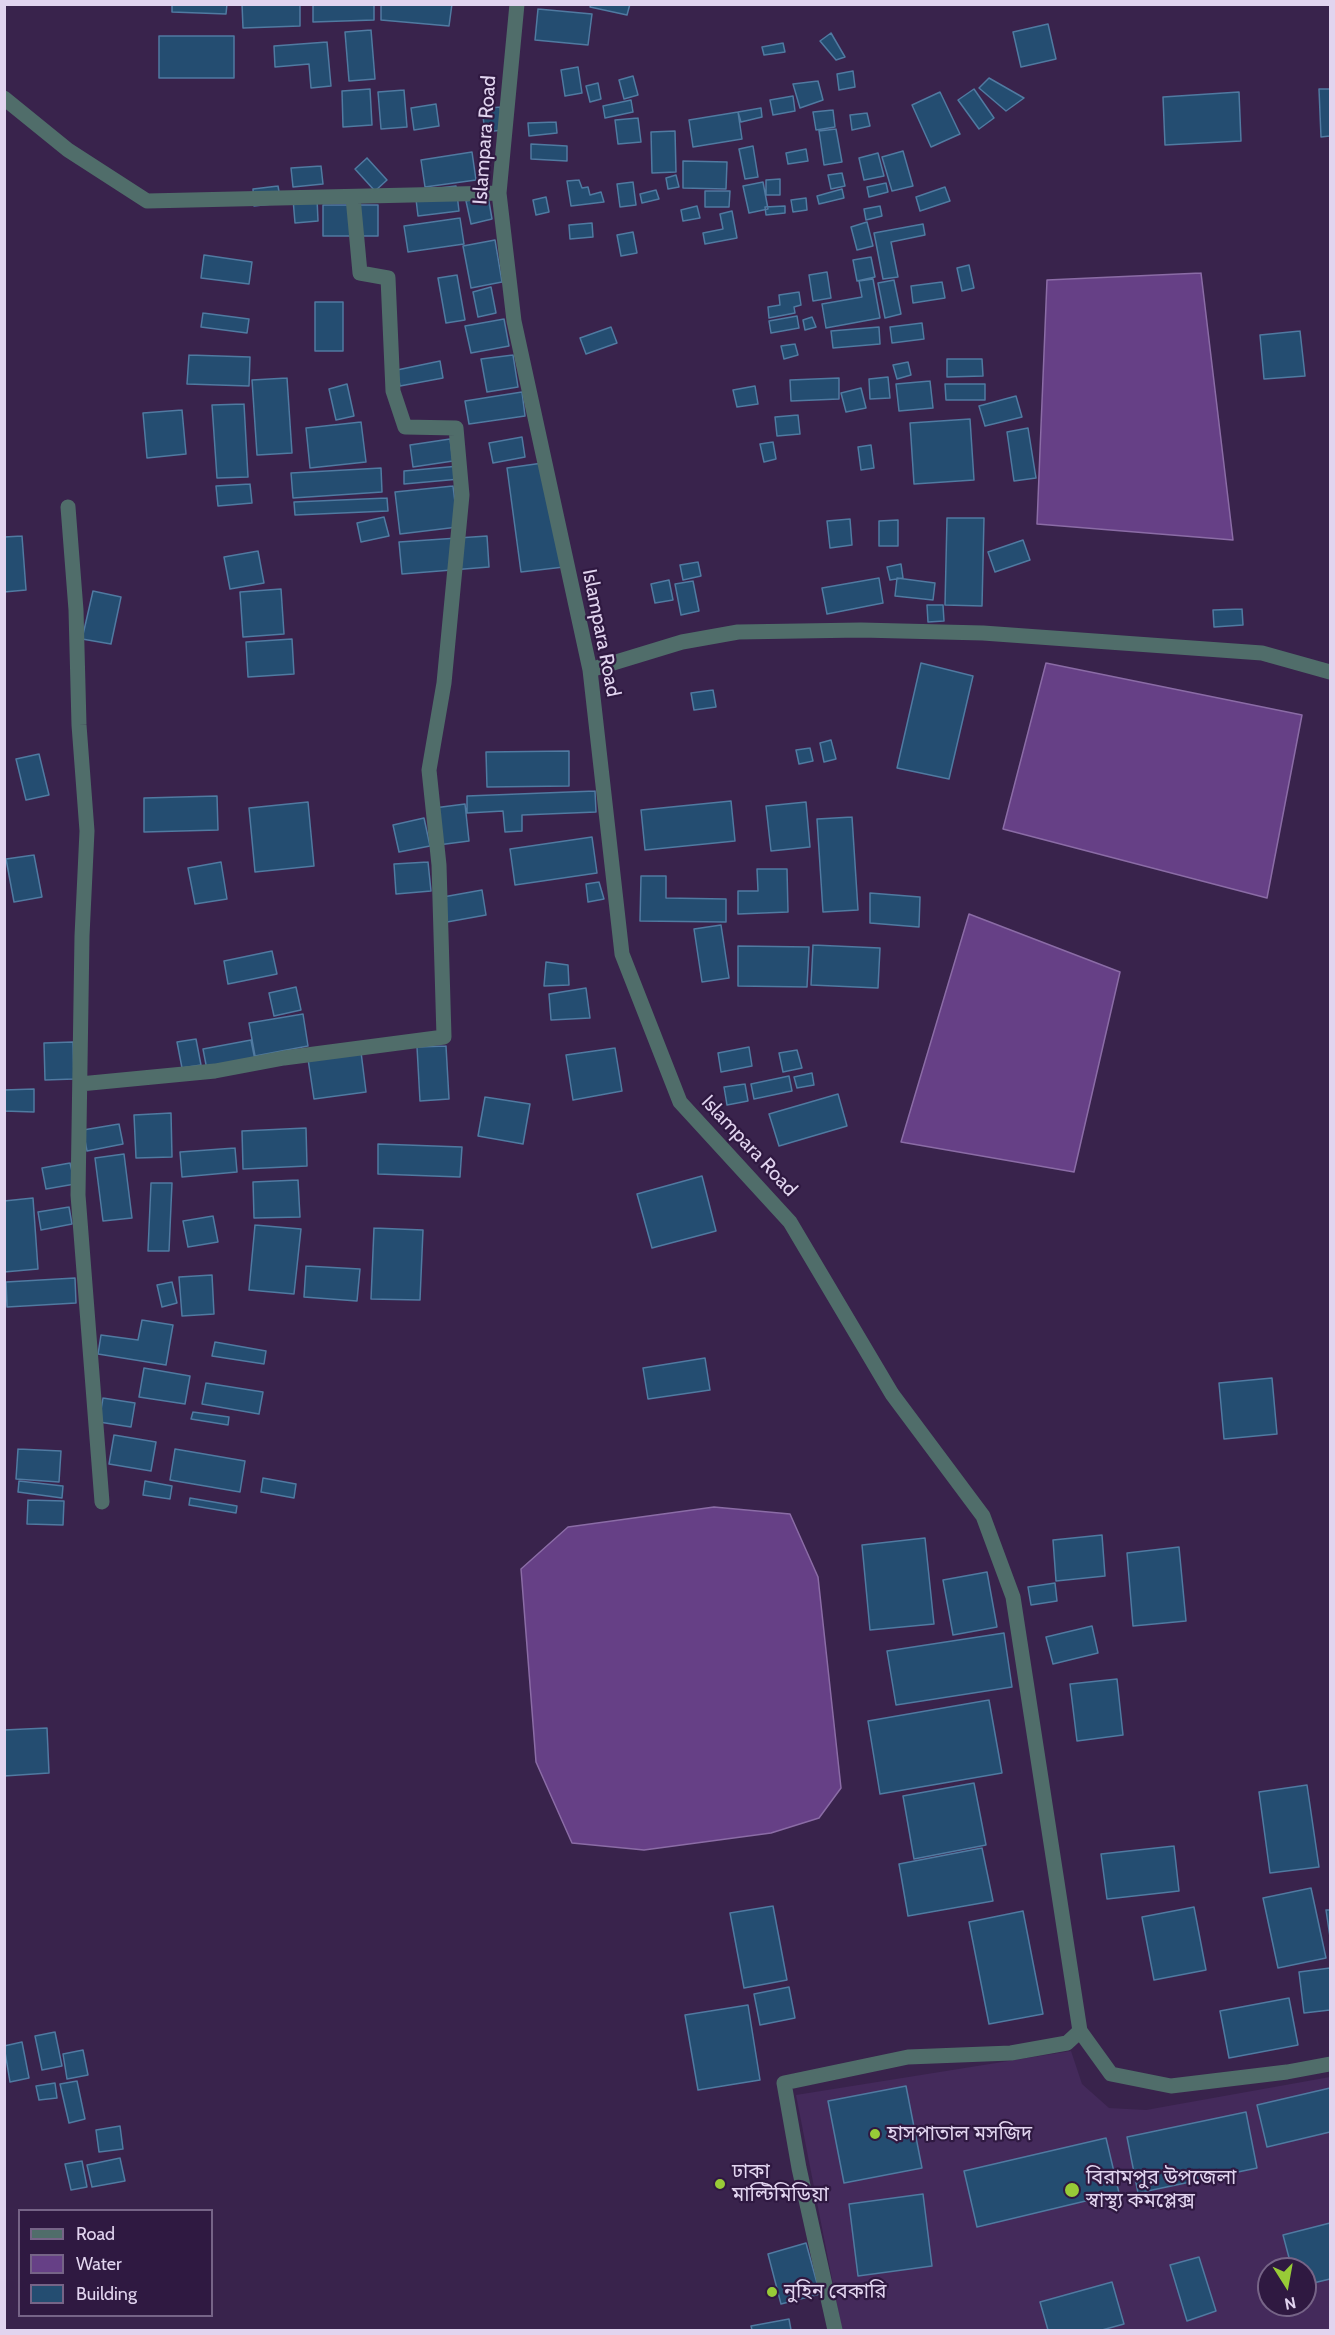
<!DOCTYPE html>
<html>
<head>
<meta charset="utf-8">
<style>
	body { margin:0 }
	#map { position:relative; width:1335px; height:2335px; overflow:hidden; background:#39234c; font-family:Cabin,sans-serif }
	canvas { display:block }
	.frame { position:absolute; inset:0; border:6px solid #e1d4ef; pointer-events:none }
	.legend { position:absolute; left:18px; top:2209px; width:195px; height:108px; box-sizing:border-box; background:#2f1941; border:2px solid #766487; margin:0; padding:8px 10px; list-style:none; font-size:18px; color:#e1d4ef }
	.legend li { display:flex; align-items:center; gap:12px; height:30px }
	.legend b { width:30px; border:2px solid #766487 }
	.north { position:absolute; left:1257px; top:2257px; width:60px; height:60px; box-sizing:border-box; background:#2f1941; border:2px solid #766487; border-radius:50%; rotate:169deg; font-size:16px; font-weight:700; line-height:24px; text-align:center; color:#e1d4ef }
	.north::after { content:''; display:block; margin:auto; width:21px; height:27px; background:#98cb37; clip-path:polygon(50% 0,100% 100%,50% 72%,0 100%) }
</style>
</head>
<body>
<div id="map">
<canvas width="1335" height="2335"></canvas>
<div class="frame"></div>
<ul class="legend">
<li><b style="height:8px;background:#506d6a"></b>Road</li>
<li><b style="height:16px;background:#664086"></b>Water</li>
<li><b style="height:16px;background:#244d71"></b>Building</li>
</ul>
<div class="north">N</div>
</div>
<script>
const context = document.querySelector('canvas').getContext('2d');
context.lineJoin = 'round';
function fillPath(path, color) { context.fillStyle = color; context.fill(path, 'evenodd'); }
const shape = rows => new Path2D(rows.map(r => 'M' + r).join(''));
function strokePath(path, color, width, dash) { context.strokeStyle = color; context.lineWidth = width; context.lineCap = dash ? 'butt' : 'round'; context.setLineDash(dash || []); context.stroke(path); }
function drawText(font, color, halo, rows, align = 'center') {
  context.font = font + ' Cabin,"Noto Sans Bengali",sans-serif'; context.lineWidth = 4.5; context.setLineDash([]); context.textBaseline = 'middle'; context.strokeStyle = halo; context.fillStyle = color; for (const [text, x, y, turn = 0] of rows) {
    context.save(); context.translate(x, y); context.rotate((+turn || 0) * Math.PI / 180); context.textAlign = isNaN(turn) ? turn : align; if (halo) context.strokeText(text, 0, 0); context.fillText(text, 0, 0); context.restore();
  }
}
const built = shape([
	[1071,2051,1082,2084,1109,2108,1146,2110,1330,2077,1330,2330,842,2330,796,2095],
	[1269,2269,1305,2269,1305,2305,1269,2305]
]);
const water = shape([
	[1201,273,1233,540,1037,524,1047,280,1201,273],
	[1046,663,1302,715,1267,898,1003,829,1046,663],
	[969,914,1120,972,1074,1172,901,1142,969,914],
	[714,1507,790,1514,818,1577,841,1788,819,1818,771,1833,644,1850,572,1843,536,1762,521,1569,568,1527,714,1507]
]);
const building = shape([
	[172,4,227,4,226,14,172,12,172,4],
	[242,4,300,4,300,26,243,28,242,4],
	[313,4,374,4,374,20,313,22,313,4],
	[381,4,452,4,449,26,381,20,381,4],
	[591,4,630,4,627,15,590,7,591,4],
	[538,9,592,14,588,45,535,40,538,9],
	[1048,24,1056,59,1021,67,1013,32,1048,24],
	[371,30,375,79,349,81,345,32,371,30],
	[831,33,845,57,836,60,820,41,831,33],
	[159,36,234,36,234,78,159,78,159,36],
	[327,42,331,86,311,88,309,64,275,67,274,46,327,42],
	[783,43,785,52,764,55,762,47,783,43],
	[578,67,582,93,565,96,561,70,578,67],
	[853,71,855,87,839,90,837,74,853,71],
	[633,76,638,95,624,99,619,80,633,76],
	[989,78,1024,98,1006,111,979,88,989,78],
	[818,81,823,100,800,108,793,84,818,81],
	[598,83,601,99,590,102,586,86,598,83],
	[370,89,372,125,343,127,342,91,370,89],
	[974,89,994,118,979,129,958,100,974,89],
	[1319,89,1330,89,1330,136,1321,137,1319,89],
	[404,90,407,127,381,129,378,92,404,90],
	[940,92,960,134,931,147,912,105,940,92],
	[1239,92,1241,141,1165,145,1163,97,1239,92],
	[793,96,795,111,773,115,770,100,793,96],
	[631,100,633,112,605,118,603,106,631,100],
	[436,104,439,126,414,130,411,108,436,104],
	[500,107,503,130,485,132,482,109,500,107],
	[761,108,762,117,741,122,738,112,761,108],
	[833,110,835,127,816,130,813,112,833,110],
	[738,112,742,139,693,147,689,120,738,112],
	[867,113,870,126,852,130,850,115,867,113],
	[638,118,641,142,618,144,615,120,638,118],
	[556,122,557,133,529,136,528,123,556,122],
	[836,129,842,162,824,165,819,131,836,129],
	[675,131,676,172,652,173,651,132,675,131],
	[531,144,567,146,567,161,531,159,531,144],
	[753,146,758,177,745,179,739,149,753,146],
	[806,149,808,161,788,164,786,153,806,149],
	[903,151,913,186,892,191,882,157,903,151],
	[472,152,476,180,425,187,421,160,472,152],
	[878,153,884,176,864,180,859,158,878,153],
	[367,158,387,180,375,191,355,169,367,158],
	[683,161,727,162,726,189,683,188,683,161],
	[321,166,323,184,293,187,291,168,321,166],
	[842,173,845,186,831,189,828,175,842,173],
	[676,175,679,187,668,189,666,178,676,175],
	[780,179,780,195,766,195,766,180,780,179],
	[579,180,582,188,588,187,590,195,601,192,604,202,571,206,567,181,579,180],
	[633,182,636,205,620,207,617,184,633,182],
	[763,182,768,209,749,213,743,186,763,182],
	[886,183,888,192,869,197,867,187,886,183],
	[278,186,281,203,254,206,253,189,278,186],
	[456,186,459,211,418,216,415,191,456,186],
	[945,187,950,201,920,211,916,197,945,187],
	[842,189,844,198,819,204,817,196,842,189],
	[656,190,659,199,642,203,640,194,656,190],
	[705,191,730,191,729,207,705,207,705,191],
	[488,196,492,219,471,224,466,201,488,196],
	[546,197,549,212,536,215,533,200,546,197],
	[317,198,318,221,295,223,293,199,317,198],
	[806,198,807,210,793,212,791,200,806,198],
	[323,205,378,205,378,236,323,236,323,205],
	[697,206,700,218,683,221,681,210,697,206],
	[785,206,785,213,766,215,765,207,785,206],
	[880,206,882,216,866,220,864,209,880,206],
	[732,211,737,238,705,244,703,233,723,229,720,214,732,211],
	[460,218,464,244,408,252,404,226,460,218],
	[867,222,873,246,857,250,851,227,867,222],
	[592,223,593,237,570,239,569,225,592,223],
	[923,224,925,235,891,242,898,277,883,279,874,233,923,224],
	[633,232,637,253,621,256,617,235,633,232],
	[495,240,502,282,471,288,463,246,495,240],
	[204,255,252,262,249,284,201,278,204,255],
	[871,257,875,277,857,281,853,260,871,257],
	[969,265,974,288,962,291,957,268,969,265],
	[827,272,831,298,813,301,809,275,827,272],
	[457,275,465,320,446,323,438,278,457,275],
	[873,279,880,318,826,328,822,304,862,297,859,281,873,279],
	[894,280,901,314,885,318,878,283,894,280],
	[942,282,945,298,913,303,911,286,942,282],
	[491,287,496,313,478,317,473,292,491,287],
	[799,292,801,305,794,307,795,313,769,318,768,307,780,305,779,295,799,292],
	[315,302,343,302,343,351,315,351,315,302],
	[203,313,249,319,247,333,201,327,203,313],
	[797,316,799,328,771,333,769,321,797,316],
	[812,317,816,327,805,330,803,320,812,317],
	[504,319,509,346,471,353,465,326,504,319],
	[922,323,924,339,892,343,890,327,922,323],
	[611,327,617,343,586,354,580,338,611,327],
	[879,327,880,344,833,348,831,331,879,327],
	[1300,331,1305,376,1264,379,1260,335,1300,331],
	[795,344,798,355,784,359,781,346,795,344],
	[189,355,250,357,249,386,187,384,189,355],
	[513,355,518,387,487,392,481,359,513,355],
	[947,359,982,359,983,376,947,377,947,359],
	[440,361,443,378,400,386,397,370,440,361],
	[908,362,911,375,897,379,893,365,908,362],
	[888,377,890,398,870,399,869,379,888,377],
	[287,378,292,453,257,455,252,380,287,378],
	[839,378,839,399,791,401,790,380,839,378],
	[930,381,933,408,899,411,896,384,930,381],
	[347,384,354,416,336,420,329,389,347,384],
	[945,384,985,384,985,400,946,400,945,384],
	[755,386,758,404,737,407,733,390,755,386],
	[861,388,866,408,846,412,841,393,861,388],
	[522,392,525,416,469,424,465,401,522,392],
	[1016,396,1022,417,985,426,979,406,1016,396],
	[244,404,248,477,217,478,212,405,244,404],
	[182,410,186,454,147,458,143,413,182,410],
	[798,415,800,434,777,436,775,417,798,415],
	[970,419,974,480,914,484,910,423,970,419],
	[361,422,366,462,310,468,306,428,361,422],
	[1028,428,1036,478,1014,481,1007,432,1028,428],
	[522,437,525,457,493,463,489,443,522,437],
	[450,439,453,461,413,467,410,445,450,439],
	[773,442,776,459,764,462,760,444,773,442],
	[871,445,874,468,861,470,858,447,871,445],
	[550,462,564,567,521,572,507,468,550,462],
	[459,466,460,479,404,484,404,471,459,466],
	[381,468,382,492,293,498,291,473,381,468],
	[250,484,252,503,218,506,216,486,250,484],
	[453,486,458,527,400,534,395,492,453,486],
	[387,498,388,511,295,515,294,502,387,498],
	[384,517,389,536,361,542,357,523,384,517],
	[947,518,984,518,982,606,945,605,947,518],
	[850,519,852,545,830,548,827,521,850,519],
	[898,520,898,546,879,546,879,521,898,520],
	[22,536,26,590,4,592,4,537,22,536],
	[487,536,489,567,402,574,399,542,487,536],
	[1023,540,1030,560,995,572,988,552,1023,540],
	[258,551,264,583,230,589,224,557,258,551],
	[698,562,701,576,683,580,680,565,698,562],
	[901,564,903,578,890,580,887,567,901,564],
	[879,578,883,603,827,614,822,588,879,578],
	[897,578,935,583,933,600,895,596,897,578],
	[669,580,673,600,655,603,651,584,669,580],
	[693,581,699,611,681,615,675,584,693,581],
	[281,589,284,634,243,637,240,592,281,589],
	[93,591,121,597,111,644,82,639,93,591],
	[927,605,943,605,944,621,928,622,927,605],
	[1242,609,1243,625,1214,627,1213,610,1242,609],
	[292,639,294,674,248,677,246,642,292,639],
	[921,663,973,676,949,779,897,768,921,663],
	[713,690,716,707,694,710,691,693,713,690],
	[831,740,836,759,824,762,820,743,831,740],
	[810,748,813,761,799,764,796,750,810,748],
	[569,751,569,786,487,787,486,752,569,751],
	[39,754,49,795,26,800,16,759,39,754],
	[595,791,596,812,522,815,522,831,505,832,503,811,467,813,467,796,595,791],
	[217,796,218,830,144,832,144,798,217,796],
	[731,801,735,841,645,850,641,810,731,801],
	[308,802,314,866,255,872,249,808,308,802],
	[806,802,810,847,771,851,766,806,806,802],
	[465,804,469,841,438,845,434,808,465,804],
	[852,817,858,910,823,912,817,819,852,817],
	[424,818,430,846,399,852,393,825,424,818],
	[592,837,597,873,515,885,510,849,592,837],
	[34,855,42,897,14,902,6,859,34,855],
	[221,862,227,899,195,904,188,868,221,862],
	[428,862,431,891,396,894,394,864,428,862],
	[757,869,787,869,788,912,738,914,738,891,758,891,757,869],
	[641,876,666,876,666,898,726,899,726,922,640,921,641,876],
	[599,882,604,899,588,902,586,884,599,882],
	[482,890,486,915,447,922,443,897,482,890],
	[870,893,920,897,919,927,870,923,870,893],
	[721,925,729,978,702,982,694,929,721,925],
	[813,945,880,948,878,988,811,985,813,945],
	[738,946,809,947,807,987,738,986,738,946],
	[272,951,277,974,228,984,224,961,272,951],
	[546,962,568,965,569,985,544,986,546,962],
	[296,987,301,1010,274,1016,269,993,296,987],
	[586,988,590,1018,551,1020,549,994,586,988],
	[303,1014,308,1046,255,1056,249,1023,303,1014],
	[196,1039,201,1065,182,1068,177,1042,196,1039],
	[251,1040,255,1060,207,1070,203,1049,251,1040],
	[73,1042,74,1079,45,1080,44,1043,73,1042],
	[446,1046,449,1099,420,1101,417,1047,446,1046],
	[749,1047,752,1066,721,1072,718,1053,749,1047],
	[615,1048,622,1091,573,1100,566,1055,615,1048],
	[797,1050,802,1068,783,1072,779,1053,797,1050],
	[361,1052,366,1092,314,1099,308,1059,361,1052],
	[812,1073,814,1085,797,1088,794,1077,812,1073],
	[789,1076,792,1091,754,1099,751,1084,789,1076],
	[745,1084,748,1101,727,1105,724,1087,745,1084],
	[34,1089,34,1112,4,1111,4,1090,34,1089],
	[838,1094,847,1126,779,1146,769,1114,838,1094],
	[485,1097,530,1104,523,1144,478,1136,485,1097],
	[171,1113,172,1157,136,1158,134,1115,171,1113],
	[119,1124,123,1144,87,1151,83,1130,119,1124],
	[306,1128,307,1166,243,1169,242,1131,306,1128],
	[378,1144,462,1147,460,1177,378,1174,378,1144],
	[235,1148,237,1172,182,1177,180,1152,235,1148],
	[124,1154,132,1218,103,1221,95,1158,124,1154],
	[70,1163,75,1184,46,1189,42,1168,70,1163],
	[702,1176,716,1231,652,1248,637,1194,702,1176],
	[298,1180,300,1217,254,1218,253,1182,298,1180],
	[151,1183,172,1183,169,1251,148,1251,151,1183],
	[33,1198,38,1269,4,1272,4,1201,33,1198],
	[69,1207,72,1224,41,1230,38,1212,69,1207],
	[213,1216,218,1242,188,1247,183,1221,213,1216],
	[255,1225,301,1229,294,1294,249,1290,255,1225],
	[374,1228,423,1230,420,1300,371,1299,374,1228],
	[306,1266,360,1269,357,1301,304,1297,306,1266],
	[212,1275,214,1314,182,1316,179,1277,212,1275],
	[75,1278,76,1303,7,1307,6,1282,75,1278],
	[172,1282,177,1303,162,1307,157,1285,172,1282],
	[142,1320,173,1325,166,1365,98,1354,101,1335,138,1340,142,1320],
	[215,1342,266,1351,264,1364,212,1356,215,1342],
	[705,1358,710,1390,648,1399,643,1368,705,1358],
	[144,1368,190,1376,185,1404,139,1397,144,1368],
	[1272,1378,1277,1434,1224,1439,1219,1383,1272,1378],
	[206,1383,263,1392,259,1414,202,1404,206,1383],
	[103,1398,135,1403,131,1427,99,1422,103,1398],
	[193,1412,229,1417,228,1425,191,1419,193,1412],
	[114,1435,156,1442,151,1471,109,1464,114,1435],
	[18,1449,61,1451,59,1482,16,1479,18,1449],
	[175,1449,245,1461,240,1492,170,1480,175,1449],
	[263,1478,296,1484,294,1498,261,1492,263,1478],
	[19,1481,63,1486,62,1498,18,1492,19,1481],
	[145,1481,172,1486,170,1499,143,1495,145,1481],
	[190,1498,237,1506,236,1513,189,1505,190,1498],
	[28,1500,64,1501,63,1525,27,1524,28,1500],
	[1102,1535,1105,1576,1056,1581,1053,1540,1102,1535],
	[925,1538,934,1624,870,1630,862,1545,925,1538],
	[1179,1547,1186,1621,1133,1626,1127,1553,1179,1547],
	[987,1572,997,1627,953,1635,943,1580,987,1572],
	[1055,1583,1057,1601,1031,1605,1028,1587,1055,1583],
	[1092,1626,1098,1653,1053,1664,1046,1637,1092,1626],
	[1004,1633,1012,1687,896,1705,887,1651,1004,1633],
	[1117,1679,1123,1735,1077,1741,1070,1684,1117,1679],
	[989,1700,1002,1773,880,1794,868,1721,989,1700],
	[47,1728,49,1773,4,1776,4,1730,47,1728],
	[974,1783,986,1845,914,1859,903,1796,974,1783],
	[1307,1785,1319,1867,1270,1873,1259,1792,1307,1785],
	[1174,1846,1179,1891,1107,1899,1101,1854,1174,1846],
	[982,1848,993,1901,908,1916,899,1864,982,1848],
	[1311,1888,1326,1958,1278,1968,1263,1898,1311,1888],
	[773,1906,787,1980,744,1988,730,1913,773,1906],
	[1194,1907,1206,1970,1154,1980,1142,1917,1194,1907],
	[1326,1910,1330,1910,1330,1937,1326,1910],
	[1023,1911,1043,2014,989,2024,969,1922,1023,1911],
	[1330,1968,1330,2010,1304,2013,1299,1972,1330,1968],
	[789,1987,795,2018,760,2025,754,1994,789,1987],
	[1289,1998,1298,2045,1229,2058,1220,2011,1289,1998],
	[748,2005,760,2080,698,2090,685,2015,748,2005],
	[55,2032,62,2066,42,2070,35,2036,55,2032],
	[22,2042,29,2078,10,2082,4,2046,22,2042],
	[83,2050,88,2075,67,2079,63,2054,83,2050],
	[77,2081,85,2119,69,2123,60,2084,77,2081],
	[55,2083,57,2098,39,2100,36,2086,55,2083],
	[906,2086,922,2168,844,2183,828,2101,906,2086],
	[1330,2088,1330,2132,1267,2147,1257,2105,1330,2088],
	[1246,2112,1257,2168,1138,2193,1127,2137,1246,2112],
	[120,2126,123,2149,99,2152,96,2130,120,2126],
	[1106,2138,1119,2193,977,2227,964,2171,1106,2138],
	[120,2158,125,2181,92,2187,87,2165,120,2158],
	[82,2161,87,2187,71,2190,65,2164,82,2161],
	[923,2194,932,2266,858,2276,849,2204,923,2194],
	[1330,2223,1330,2279,1305,2285,1305,2269,1292,2269,1283,2235,1330,2223],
	[806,2243,820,2294,781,2304,768,2254,806,2243],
	[1199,2257,1216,2311,1187,2321,1170,2265,1199,2257],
	[1112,2282,1124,2324,1102,2330,1048,2330,1040,2302,1112,2282],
	[789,2319,791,2330,752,2330,751,2326,789,2319]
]);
const street = shape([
	[517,4,499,193,514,321,590,670,622,954,680,1102,790,1222,892,1394,983,1516,1013,1597,1080,2031,1067,2043,1011,2053,908,2057,784,2083,799,2168,835,2330],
	[4,98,68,150,147,201,499,193],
	[68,507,76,610,79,725,87,831,82,936,78,1195,102,1502],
	[590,670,682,642,738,632,861,630,983,633,1262,653,1330,672],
	[80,1084,215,1071,284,1058,444,1037,439,865,429,770,444,683,462,495,456,428,405,427,393,391,388,278,360,273,353,197],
	[1080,2031,1111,2074,1171,2086,1287,2072,1330,2064]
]);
const markers = [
	[875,2134,6,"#98cb37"],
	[720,2184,6,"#98cb37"],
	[1072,2190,8,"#98cb37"],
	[772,2292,6,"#98cb37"]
];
const streetNames = [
	["Islampara Road",485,140,-86],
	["Islampara Road",601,633,79],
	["Islampara Road",749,1146,47]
];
const poiNames = [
	["হাসপাতাল মসজিদ",887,2134],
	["ঢাকা",732,2172],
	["মাল্টিমিডিয়া",732,2195],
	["বিরামপুর উপজেলা",1086,2178],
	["স্বাস্থ্য কমপ্লেক্স",1086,2201],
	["নুহিন বেকারি",784,2292]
];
fillPath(built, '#442a5b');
fillPath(water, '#664086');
strokePath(water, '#8b6ca6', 1.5);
fillPath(building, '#244d71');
strokePath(building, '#507aa1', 1.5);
strokePath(street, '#506d6a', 15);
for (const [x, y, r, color] of markers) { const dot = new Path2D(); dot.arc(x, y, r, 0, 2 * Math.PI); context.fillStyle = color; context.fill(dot); strokePath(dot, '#2f1941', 2); }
drawText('20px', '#e1d4ef', '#2f1941', streetNames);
drawText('20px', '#e1d4ef', '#2f1941', poiNames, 'left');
</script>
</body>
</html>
